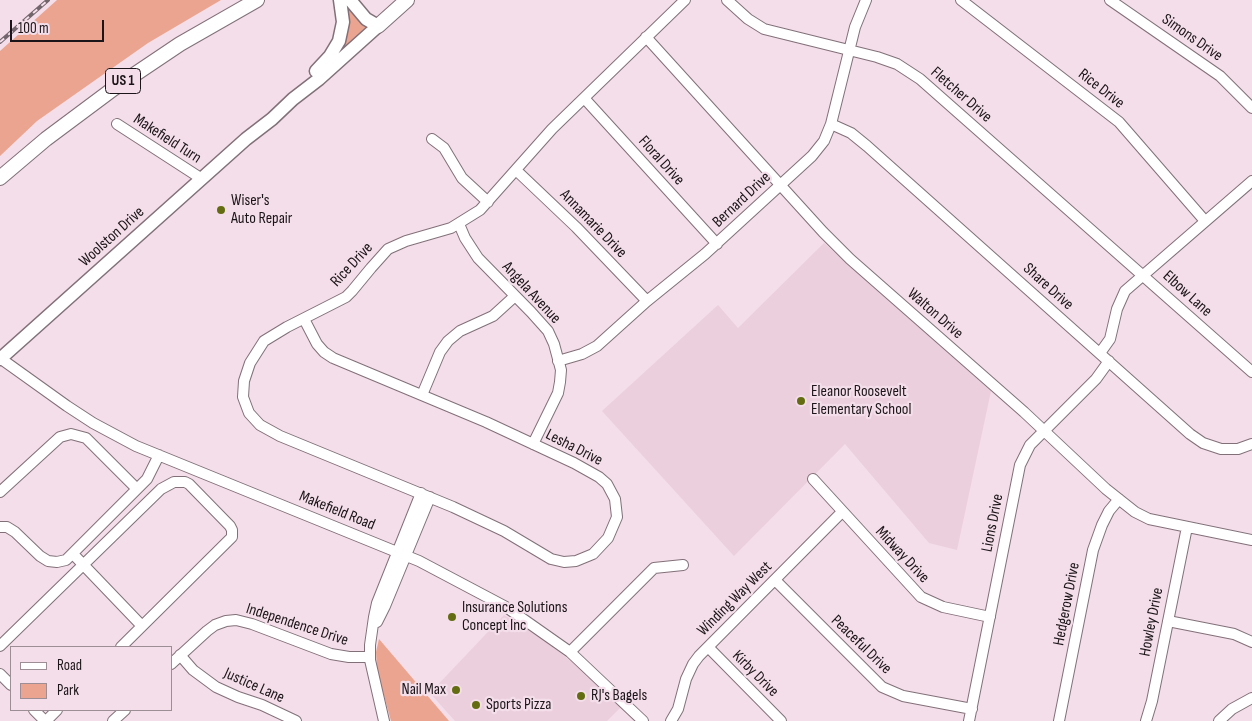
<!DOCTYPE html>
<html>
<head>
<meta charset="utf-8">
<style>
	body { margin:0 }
	#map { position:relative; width:1252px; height:721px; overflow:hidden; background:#f3dee9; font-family:"Sofia Sans Condensed",sans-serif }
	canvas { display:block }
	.legend { position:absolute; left:10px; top:646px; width:162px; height:65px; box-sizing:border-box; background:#f3dee9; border:1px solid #9d8d95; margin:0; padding:6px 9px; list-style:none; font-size:15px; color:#1b1418 }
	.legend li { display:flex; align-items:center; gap:10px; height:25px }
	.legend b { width:25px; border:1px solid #9d8d95 }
	.scale { position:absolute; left:10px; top:20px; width:94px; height:22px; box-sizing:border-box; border:2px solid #1b1418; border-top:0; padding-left:6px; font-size:15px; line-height:18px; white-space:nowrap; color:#1b1418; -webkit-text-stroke:4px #f3dee9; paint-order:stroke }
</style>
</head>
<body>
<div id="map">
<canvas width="1252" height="721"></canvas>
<ul class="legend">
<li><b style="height:6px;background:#fff"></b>Road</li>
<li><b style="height:14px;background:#eba48f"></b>Park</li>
</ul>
<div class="scale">100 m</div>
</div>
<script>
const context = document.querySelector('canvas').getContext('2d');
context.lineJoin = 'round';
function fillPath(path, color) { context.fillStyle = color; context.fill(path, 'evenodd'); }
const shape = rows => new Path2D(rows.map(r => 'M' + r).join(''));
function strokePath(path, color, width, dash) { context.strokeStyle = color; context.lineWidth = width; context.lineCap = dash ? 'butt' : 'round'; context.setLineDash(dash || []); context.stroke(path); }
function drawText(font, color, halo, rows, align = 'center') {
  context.font = font + ' "Sofia Sans Condensed",sans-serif'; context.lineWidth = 4.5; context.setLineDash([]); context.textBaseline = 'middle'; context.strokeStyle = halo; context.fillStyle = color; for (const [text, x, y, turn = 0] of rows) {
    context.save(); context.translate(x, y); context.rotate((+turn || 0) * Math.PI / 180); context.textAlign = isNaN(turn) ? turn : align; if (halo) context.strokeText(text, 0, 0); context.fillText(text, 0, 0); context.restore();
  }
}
const built = shape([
	[824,243,991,391,957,550,929,543,845,444,734,556,602,411,718,305,738,328],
	[504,615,545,641,585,672,621,707,607,721,455,721,430,693]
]);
const green = shape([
	[57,0,221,0,148,43,37,121,0,156,0,51],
	[348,3,369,26,335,58,344,5],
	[379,639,449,721,391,721,377,670,376,652]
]);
const minor = shape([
	[727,0,748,19,764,29,877,57,897,64,920,79,1252,372],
	[961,0,1119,122,1205,221],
	[1110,0,1220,76,1252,108],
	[646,37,823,232,850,259,1024,412,1106,489,1135,512,1149,519,1252,540],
	[584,98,717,244],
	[117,124,202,179],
	[831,124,851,133,867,146,1190,434,1203,443,1221,449,1238,449,1252,444],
	[432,139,444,148,462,178,488,202],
	[516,170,576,227,647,301],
	[459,224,465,238,478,258,531,312,548,331,554,344,561,370,560,382,558,393,533,444],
	[304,319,317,344,324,352,333,358,486,422,574,463,599,477,607,484,615,499,617,517,608,538,593,554,576,561,564,562,551,559,504,531,453,507,280,436,260,425,249,413,243,397,244,381,250,363,264,341,287,327,346,297,352,291,371,268,388,249,406,241,451,228,480,210,552,129,685,0],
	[1100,353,1110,339,1117,309,1125,291,1252,181],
	[0,358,67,406,93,423,136,446,419,561,506,607,570,652,643,721],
	[558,361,582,354,597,346,647,301,705,254,812,156,824,141,831,124,855,27,866,0],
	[422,395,440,352,448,341,460,331,493,316,515,296],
	[813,479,921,597,943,607,990,617],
	[0,492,60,437,71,434,86,438,137,489],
	[0,527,7,527,15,532,40,556,48,561,57,562,66,560,147,479,159,455],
	[73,554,142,626],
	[775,580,882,687,903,696,972,709],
	[1168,621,1234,634,1252,642],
	[377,622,385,606,430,497],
	[0,646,161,489,174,482,185,482,189,484,230,526,232,530,232,537,121,647],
	[708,647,781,721],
	[570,652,654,568,683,565],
	[180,655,193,670,216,687,238,697,262,705,296,721],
	[171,664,207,631,215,625,226,621,236,620,252,624,331,654,349,657,370,657],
	[0,674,11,685],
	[34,710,45,721],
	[46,721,57,710],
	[113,721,125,710],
	[384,721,370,660,370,645,374,617,377,603,421,493],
	[671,721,678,709,686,679,693,664,699,656,842,512],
	[969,721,1020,465,1030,445,1096,379,1109,361],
	[1059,721,1093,550,1102,525,1109,511,1119,499],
	[1146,721,1152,701,1187,527],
	[1219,721,1232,709,1252,698]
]);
const major = shape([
	[350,0,366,19,378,26],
	[316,71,330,56,339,41,343,22,340,0],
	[0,359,246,139,272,119,293,99,319,79,378,26]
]);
const highway = shape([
	[378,26,407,0],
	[0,178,46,139,113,89,180,44,257,0]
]);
const rail = shape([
	[0,42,48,0]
]);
const markers = [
	[221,210,5,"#636c11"],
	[801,401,5,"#636c11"],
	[452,617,5,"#636c11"],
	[456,690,5,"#636c11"],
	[581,696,5,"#636c11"],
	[476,705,5,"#636c11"]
];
const shields = [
	[123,81,35]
];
const shieldNames = [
	["US 1",123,81]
];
const streetNames = [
	["Simons Drive",1192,38,35],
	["Rice Drive",1101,89,38],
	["Fletcher Drive",961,95,41],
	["Makefield Turn",167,139,33],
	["Floral Drive",661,161,48],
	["Bernard Drive",742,200,-43],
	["Annamarie Drive",593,224,46],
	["Woolston Drive",112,237,-42],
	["Rice Drive",352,265,-47],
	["Share Drive",1048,287,42],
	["Angela Avenue",531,293,47],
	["Elbow Lane",1187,294,42],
	["Walton Drive",935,314,41],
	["Lesha Drive",574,448,27],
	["Makefield Road",337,511,22],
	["Lions Drive",993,523,-79],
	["Midway Drive",902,555,47],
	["Winding Way West",735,599,-45],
	["Hedgerow Drive",1067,604,-79],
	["Howley Drive",1152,622,-79],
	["Independence Drive",297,625,18],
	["Peaceful Drive",861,645,44],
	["Kirby Drive",755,674,45],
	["Justice Lane",254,686,24]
];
const poiNames = [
	["Wiser's",231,201],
	["Auto Repair",231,219],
	["Eleanor Roosevelt",811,392],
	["Elementary School",811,410],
	["Insurance Solutions",462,608],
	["Concept Inc",462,626],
	["Nail Max",446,690,"right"],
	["RJ's Bagels",591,696],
	["Sports Pizza",486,705]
];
fillPath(built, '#ebcfdd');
fillPath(green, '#eba48f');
strokePath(minor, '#827079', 12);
strokePath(major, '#827079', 15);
strokePath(highway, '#827079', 16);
strokePath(minor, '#fff', 10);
strokePath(major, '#fff', 12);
strokePath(highway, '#fff', 14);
strokePath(rail, '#72656c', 4);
strokePath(rail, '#f3dee9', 2, [5.5]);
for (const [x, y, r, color] of markers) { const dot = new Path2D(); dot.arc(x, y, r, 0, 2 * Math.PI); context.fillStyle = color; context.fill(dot); strokePath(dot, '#f3dee9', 2); }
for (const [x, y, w] of shields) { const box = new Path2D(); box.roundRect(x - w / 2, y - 12.5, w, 25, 4); context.fillStyle = '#f3dee9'; context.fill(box); strokePath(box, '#1b1418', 1); }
drawText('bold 15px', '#1b1418', null, shieldNames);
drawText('16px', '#1b1418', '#f3dee9', streetNames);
drawText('16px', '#1b1418', '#f3dee9', poiNames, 'left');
</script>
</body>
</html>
